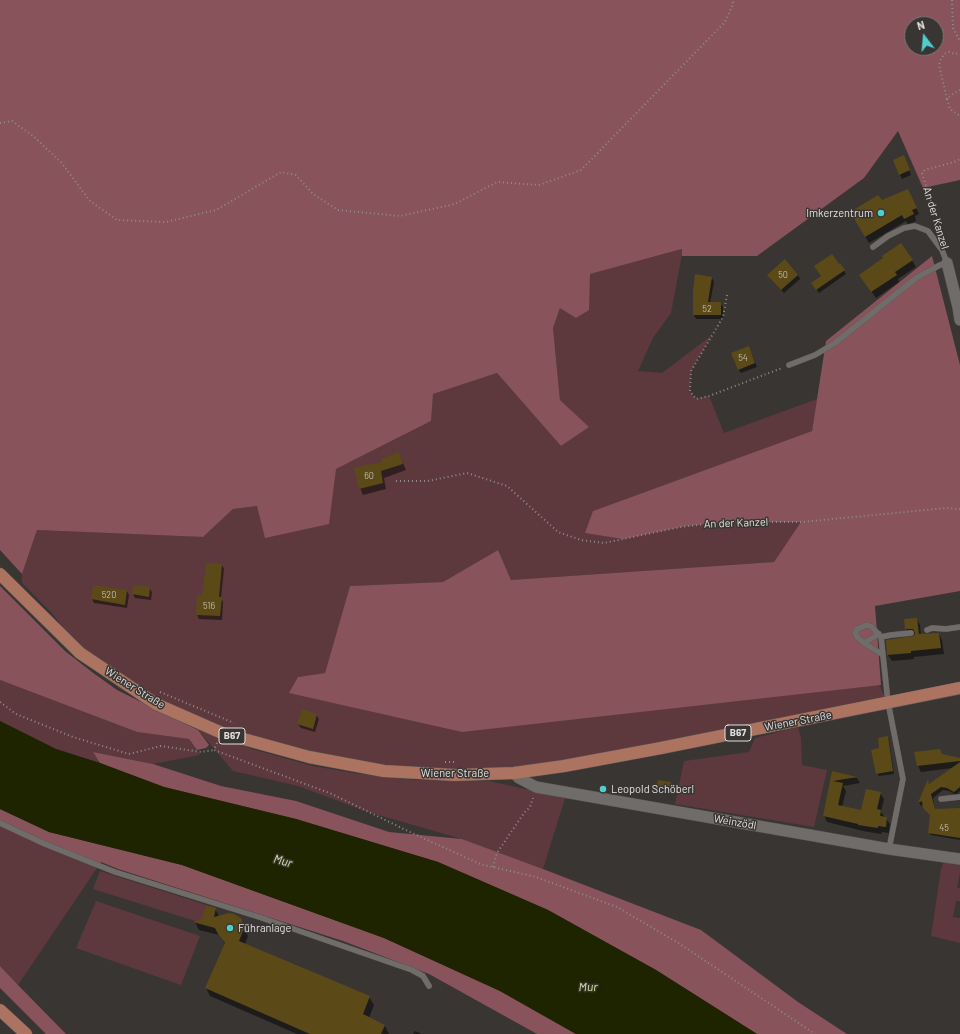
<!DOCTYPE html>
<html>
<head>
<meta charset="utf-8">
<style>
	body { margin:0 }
	#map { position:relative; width:960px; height:1034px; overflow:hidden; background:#383533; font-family:Barlow,sans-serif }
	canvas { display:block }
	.north { position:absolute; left:904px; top:16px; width:40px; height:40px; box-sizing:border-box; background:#383533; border:1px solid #7c7978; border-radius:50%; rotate:344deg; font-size:11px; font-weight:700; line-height:16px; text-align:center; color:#e2e0df }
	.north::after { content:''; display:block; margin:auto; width:14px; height:18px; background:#52cdce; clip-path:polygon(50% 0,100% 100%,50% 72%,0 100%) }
</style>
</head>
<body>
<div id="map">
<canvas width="960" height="1034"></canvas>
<div class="north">N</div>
</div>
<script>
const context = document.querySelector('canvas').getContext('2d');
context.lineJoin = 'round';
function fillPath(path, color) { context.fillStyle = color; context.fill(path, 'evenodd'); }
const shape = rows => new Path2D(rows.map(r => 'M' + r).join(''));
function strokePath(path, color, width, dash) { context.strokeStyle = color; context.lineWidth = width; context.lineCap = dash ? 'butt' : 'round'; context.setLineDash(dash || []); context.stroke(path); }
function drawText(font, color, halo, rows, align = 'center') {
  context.font = font + ' Barlow,sans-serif'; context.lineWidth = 3; context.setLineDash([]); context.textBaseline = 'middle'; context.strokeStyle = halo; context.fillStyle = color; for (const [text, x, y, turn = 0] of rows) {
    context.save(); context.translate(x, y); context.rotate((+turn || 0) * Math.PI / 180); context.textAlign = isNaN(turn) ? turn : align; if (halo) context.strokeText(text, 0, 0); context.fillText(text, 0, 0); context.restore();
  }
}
const green = shape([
	[683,249,671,313,653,338,638,371,662,373,712,335,691,371,690,391,696,399,709,396,724,433,817,399,812,431,593,511,681,527,722,522,802,522,774,562,511,580,498,550,443,582,350,586,325,673,298,677,879,685,888,702,564,766,384,771,196,728,119,688,80,653,53,614,22,583,22,574,37,530,203,537,233,509,258,506,336,469,431,421,432,394,497,373,561,446,588,427,560,400,553,328,560,308,589,274],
	[0,680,137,732,189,739,200,755,153,764,93,752,100,763,56,749,0,721],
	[798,727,801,738,802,765,827,770,814,827,675,804,684,761,749,752,755,738],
	[198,730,252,749,313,766,354,773,416,780,489,781,565,798,543,869,462,839,368,812,298,786,233,771],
	[0,824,97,868,18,985,0,966],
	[947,857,960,859,960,872,957,888,960,888,960,901,956,901,953,917,960,918,960,943,931,936,941,869,943,864],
	[100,871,216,908,211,926,93,889],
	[96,901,200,936,181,985,76,948]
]);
const forest = shape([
	[0,0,960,0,960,180,923,188,898,131,864,178,757,256,682,256,682,249,590,274,589,310,576,318,560,308,553,328,560,400,589,427,561,446,497,373,433,394,431,421,336,469,329,524,265,538,257,506,233,509,203,537,37,530,22,574,0,550],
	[912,24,936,24,936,48,912,48],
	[932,256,960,365,960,591,875,606,881,685,462,732,289,693,298,677,325,673,350,586,443,582,498,550,511,580,774,562,801,522,722,522,681,527,623,539,585,533,593,511,812,431,826,341],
	[0,586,65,651,92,672,117,690,198,730,209,745,206,748,197,750,189,739,137,732,0,680],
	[93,752,153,764,221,786,296,801,389,832,462,839,543,869,701,930,798,1002,847,1034,757,1034,656,970,548,910,438,862,296,819,164,787,100,763],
	[0,809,49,832,182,865,384,938,500,991,576,1034,537,1034,429,974,343,941,118,869,101,862,97,868,0,824],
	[0,966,18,985,66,1034,46,1034,0,988]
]);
const water = shape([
	[0,721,56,749,100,763,164,787,296,819,438,862,548,910,656,970,757,1034,576,1034,500,991,384,938,182,865,49,832,0,809]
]);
const shadow = shape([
	[906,161,911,175,902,179,900,175],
	[908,190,919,214,915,216,916,221,908,224,906,221,869,243,851,213],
	[912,260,916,267,898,279,899,282,876,298,864,281],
	[840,264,846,274,819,293,815,287],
	[798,275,800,279,784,293,771,279],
	[712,278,714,282,710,303,720,303,723,307,723,319,696,319,694,315],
	[751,352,757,367,741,373,738,369],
	[399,454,406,470,384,478,386,489,363,495,360,488],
	[222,565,224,569,221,598,223,602,222,620,199,619,197,615,203,597],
	[94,586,127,591,129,595,127,608,94,603,92,599],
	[149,588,152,592,151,600,135,598,133,594],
	[916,619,920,625,921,635,939,634,942,640,944,654,914,657,914,659,892,661,888,655,887,641,912,638,917,635,910,635,906,629],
	[316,715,319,719,315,732,301,728,298,724],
	[888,737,889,740,894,774,879,776,877,773,881,749],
	[942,755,960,759,960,791,956,795,949,791,943,790,933,798,935,810,960,809,960,840,931,835,929,832,931,816,924,804,921,806,919,803,928,781,930,785,952,768,921,772,918,766],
	[833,772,857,778,860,783,843,786,846,791,842,807,862,812,880,793,884,799,881,812,890,824,889,833,882,832,881,834,863,831,827,822,824,815],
	[671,783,671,784,670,793,658,791,657,790],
	[215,909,219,916,240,919,248,936,245,944,369,997,374,1005,369,1018,385,1026,389,1034,297,1034,210,996,206,988,225,944,219,935,199,930,195,922,203,920],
	[415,1031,422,1034,413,1034]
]);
const building = shape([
	[904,155,910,170,899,175,893,160],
	[908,189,917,208,912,210,914,214,904,219,902,215,865,237,850,212,878,195,882,200],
	[901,243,913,260,895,272,897,275,871,292,859,275,883,258,882,256],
	[832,254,839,264,840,263,845,270,816,290,811,283,821,276,814,266],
	[785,259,798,275,781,290,767,275],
	[695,274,712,277,708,302,721,302,721,315,693,315,693,290],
	[749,346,755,363,738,370,731,353],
	[399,452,403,464,381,471,383,483,359,489,354,468,382,462,381,459],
	[206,563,222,564,219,597,222,597,220,616,196,615,197,595,202,596],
	[93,585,127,590,125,605,91,599],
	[133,585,150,587,149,597,132,594],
	[917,618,919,634,939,633,941,648,911,651,911,653,887,655,886,640,914,636,915,633,913,629,905,629,904,619],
	[302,709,317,714,313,729,297,724],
	[888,736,893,771,876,774,871,750,879,748,878,738],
	[940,749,942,754,960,758,960,761,917,766,914,752],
	[960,762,960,787,954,792,947,788,941,787,931,794,935,809,960,808,960,838,928,833,930,815,923,808,922,801,918,803,928,779,929,784],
	[832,771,857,777,833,781,843,783,838,805,861,810,866,789,881,792,877,809,881,810,880,816,887,817,886,827,878,826,878,828,858,825,858,824,823,816],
	[658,780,671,782,670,792,656,790],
	[206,905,216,908,214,917,229,913,234,914,241,918,244,927,243,931,239,941,370,996,363,1014,385,1025,381,1034,310,1034,205,988,225,943,218,934,215,928,193,922,202,919]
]);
const path = shape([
	[952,0,953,28,960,41],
	[960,90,951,95,947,99,950,109,960,116],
	[947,99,939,65,941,59,944,54,949,52,955,54,960,53],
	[0,123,12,121,32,135,61,162,90,201,117,220,166,222,216,210,281,172,296,175,313,194,338,210,400,216,455,204,497,182,539,185,581,170,725,22,733,4,733,0],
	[942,235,922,173,925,170,954,162,960,159],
	[727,295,723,317,691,371,690,391,696,399,709,396,782,368],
	[396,481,428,481,467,473,507,486,558,532,581,540,604,543,681,527,722,522,802,522,946,508,960,509],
	[160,692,234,723],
	[0,702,16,714,73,737,129,754,161,746,201,752,214,750],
	[217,743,214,750,332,794,412,833,480,864,536,877,617,907,680,944,815,1034],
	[445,762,457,762],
	[493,867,497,853,524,813,530,807,533,798]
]);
const service = shape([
	[789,365,815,355,835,343,916,278,940,265,947,263,942,250,928,231,915,226,904,228,888,236,873,247],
	[927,630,932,628,946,629,960,627],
	[881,637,872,627,867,625,857,629,855,633,857,637,864,643,883,655],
	[864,643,879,634],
	[941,799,960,797],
	[0,823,45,844,115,872,259,917,412,970,423,976,429,986],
	[889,849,903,779,888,702,881,637,891,635,911,633]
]);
const minor = shape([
	[947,263,958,307,960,320],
	[514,773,519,778,536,787,889,849,960,859]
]);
const primary = shape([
	[0,574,80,653,156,704,222,733,240,738,309,757,384,771,455,775,514,773,564,766,661,748,960,688],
	[0,1010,26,1034]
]);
const markers = [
	[881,213,4,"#52cdce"],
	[603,789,4,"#52cdce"],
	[230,928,4,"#52cdce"]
];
const numberNames = [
	["50",783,275],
	["52",707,309],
	["54",743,358],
	["60",369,476],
	["520",109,595],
	["516",209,606],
	["45",944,828]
];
const shields = [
	[738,733,26],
	[232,736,26]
];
const shieldNames = [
	["B67",738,733],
	["B67",232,736]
];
const poiNames = [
	["Imkerzentrum",873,213,"right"],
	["Leopold Schöberl",611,789],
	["Führanlage",238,928]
];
const streetNames = [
	["An der Kanzel",936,218,73],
	["An der Kanzel",736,523,-2],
	["Wiener Straße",135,688,32],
	["Wiener Straße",798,721,-11],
	["Wiener Straße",455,773],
	["Weinzödl",735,822,10]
];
const waterNames = [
	["Mur",283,861,16],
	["Mur",588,987]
];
fillPath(green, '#5d393e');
fillPath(forest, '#88535a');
fillPath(water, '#1e2300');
fillPath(shadow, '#0007');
fillPath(building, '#5b4a18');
strokePath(service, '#565452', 6);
strokePath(minor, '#565452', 12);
strokePath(primary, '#565452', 13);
strokePath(path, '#8f8d8b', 2, [1, 3]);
strokePath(service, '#6f6c69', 5.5);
strokePath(minor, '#6f6c69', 11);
strokePath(primary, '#ac7360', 12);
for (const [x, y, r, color] of markers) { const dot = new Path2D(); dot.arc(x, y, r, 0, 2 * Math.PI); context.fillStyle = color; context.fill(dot); strokePath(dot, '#383533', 1.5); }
drawText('9px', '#c0baad', null, numberNames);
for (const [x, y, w] of shields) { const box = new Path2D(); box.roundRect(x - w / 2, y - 8, w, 16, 3); context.fillStyle = '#383533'; context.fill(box); strokePath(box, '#e2e0df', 1); }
drawText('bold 10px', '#e2e0df', null, shieldNames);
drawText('11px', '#e2e0df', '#383533', poiNames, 'left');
drawText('11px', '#e2e0df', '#383533', streetNames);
drawText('italic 12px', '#d7e597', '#383533', waterNames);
</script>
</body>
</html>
